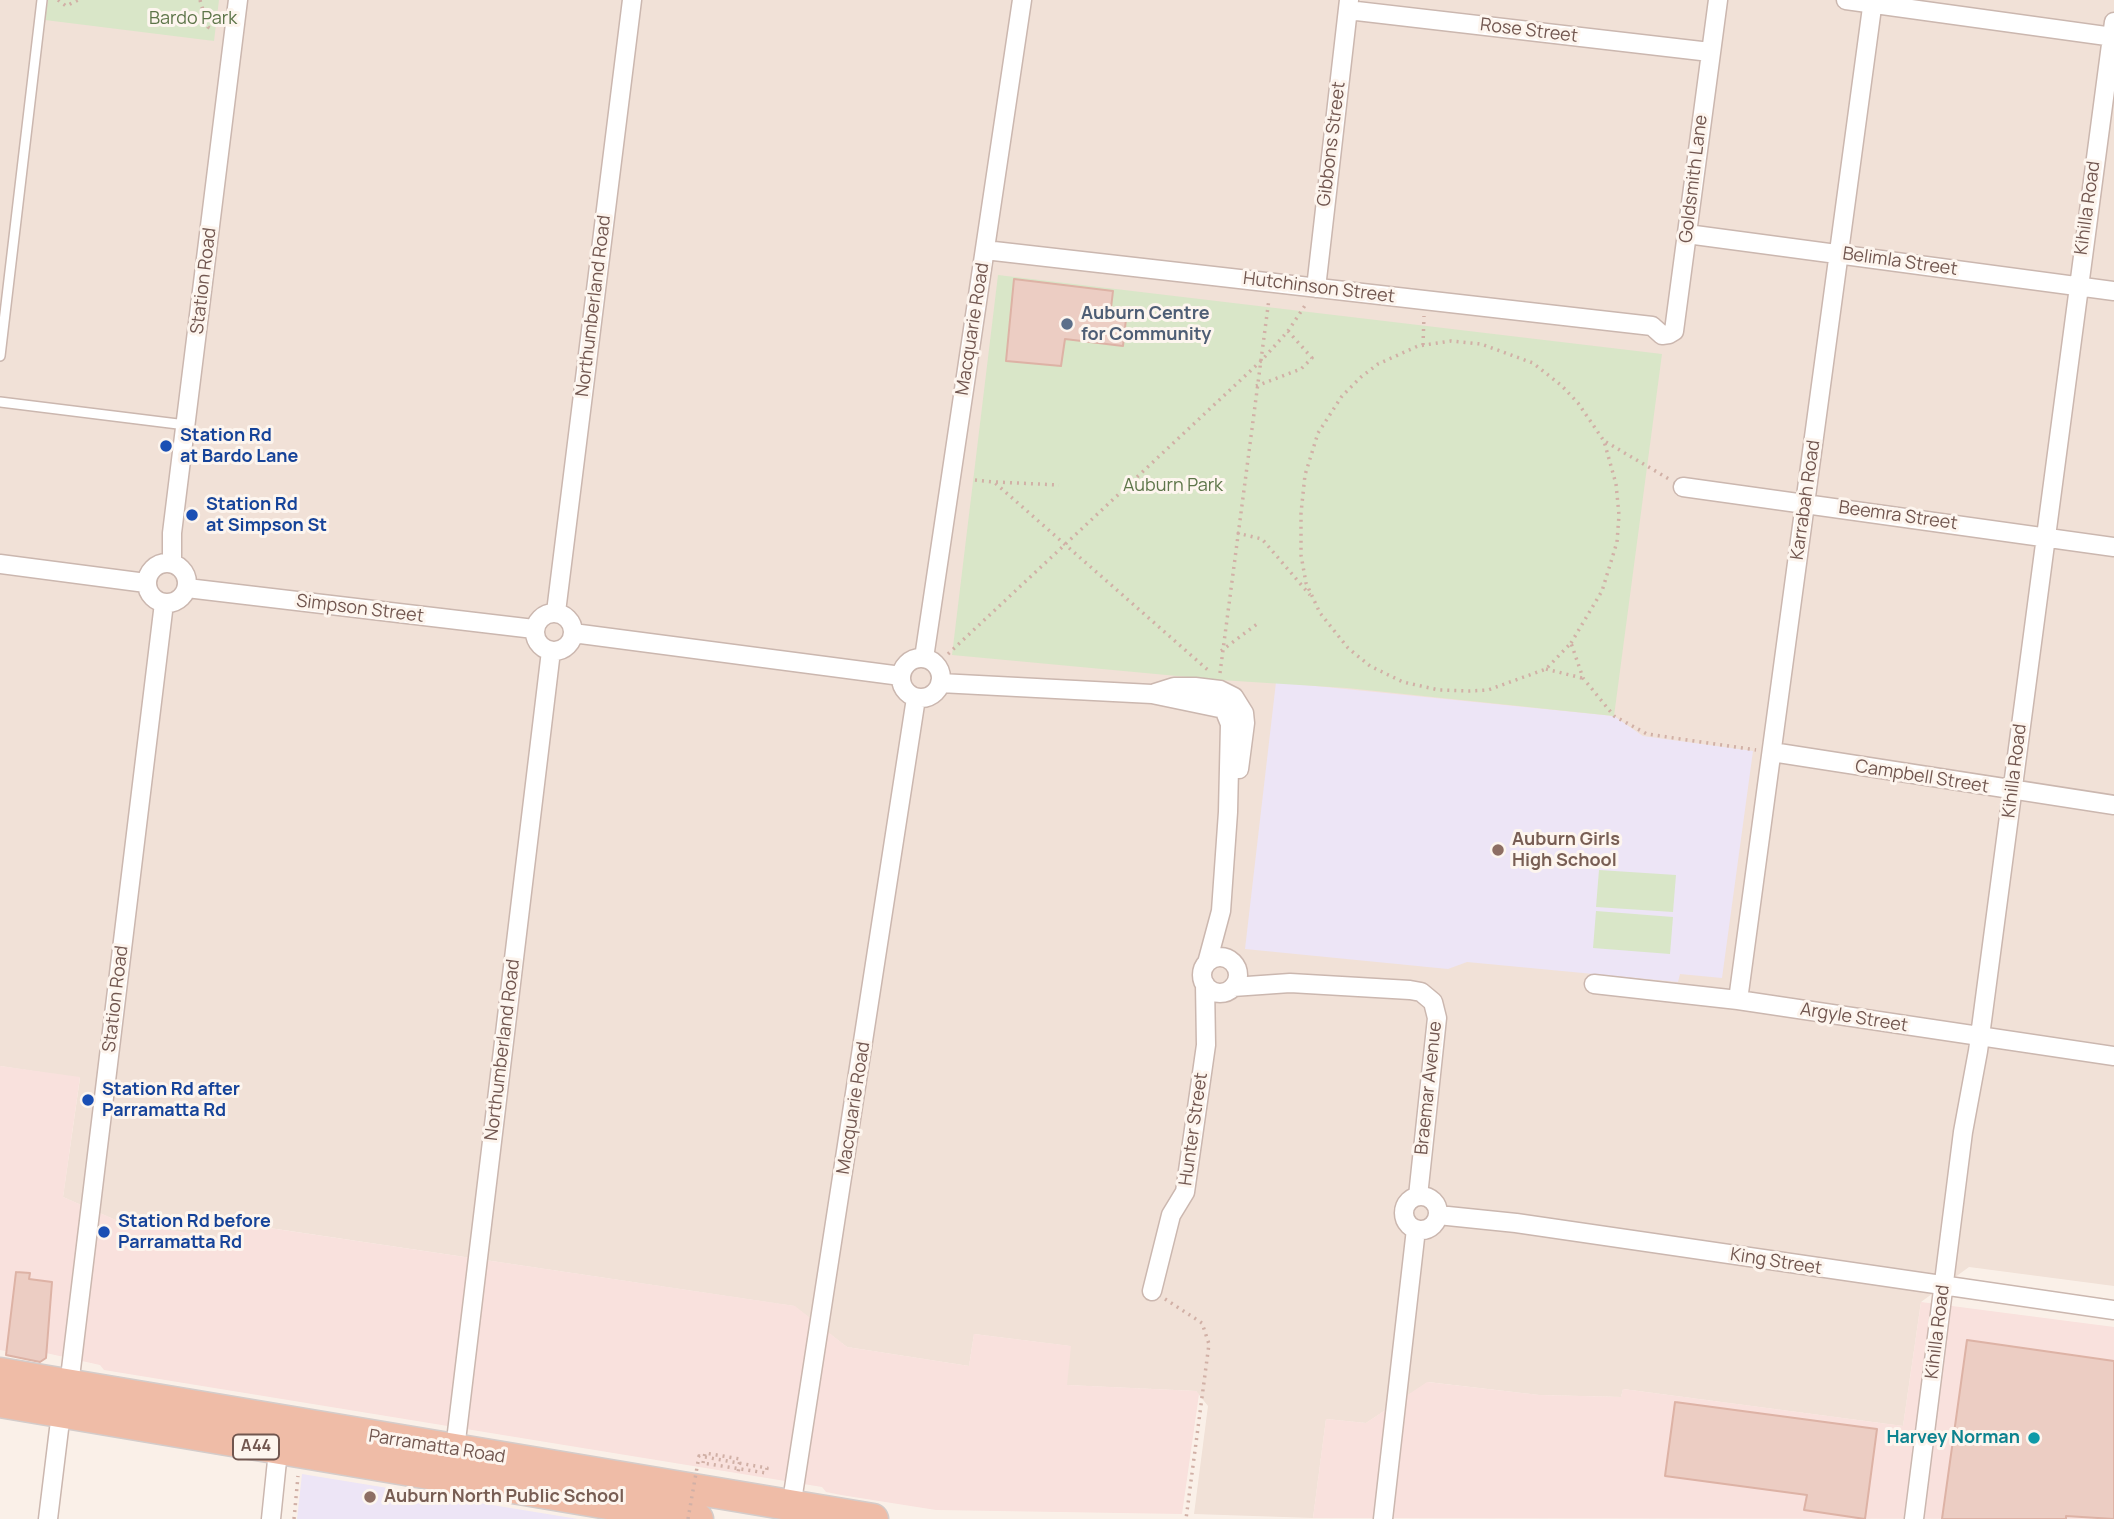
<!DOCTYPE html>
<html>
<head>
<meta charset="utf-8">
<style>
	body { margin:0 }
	canvas { display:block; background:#faf0e8 }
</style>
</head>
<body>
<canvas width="2114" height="1519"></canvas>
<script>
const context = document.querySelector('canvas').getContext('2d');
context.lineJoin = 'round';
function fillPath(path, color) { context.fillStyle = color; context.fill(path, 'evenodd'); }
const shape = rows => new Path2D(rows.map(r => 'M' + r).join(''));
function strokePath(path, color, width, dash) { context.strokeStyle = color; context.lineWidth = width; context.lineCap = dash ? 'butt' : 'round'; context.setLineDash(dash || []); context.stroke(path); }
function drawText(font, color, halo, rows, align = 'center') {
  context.font = font + ' Manrope,sans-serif'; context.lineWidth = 6; context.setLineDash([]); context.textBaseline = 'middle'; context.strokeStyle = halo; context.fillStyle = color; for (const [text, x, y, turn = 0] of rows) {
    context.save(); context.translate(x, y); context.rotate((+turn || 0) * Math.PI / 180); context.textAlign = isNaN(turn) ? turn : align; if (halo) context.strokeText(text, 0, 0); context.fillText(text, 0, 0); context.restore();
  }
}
const residential = shape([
	[0,0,2114,0,2114,1286,1969,1267,1921,1302,1903,1426,1623,1389,1621,1397,1539,1395,1428,1382,1366,1423,1326,1419,1313,1518,1194,1514,1208,1406,1196,1391,1066,1385,1070,1346,974,1334,969,1366,847,1347,794,1306,243,1224,240,1242,118,1221,63,1197,80,1078,0,1066]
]);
const commercial = shape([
	[0,1066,80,1077,63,1197,118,1221,240,1242,242,1224,795,1306,847,1347,969,1366,974,1334,1071,1346,1067,1385,1196,1391,1199,1394,1182,1514,936,1510,841,1495,826,1492,822,1487,104,1370,100,1365,46,1353,40,1357,0,1350],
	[1921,1302,2114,1327,2114,1519,1313,1518,1326,1419,1366,1423,1427,1382,1539,1395,1621,1397,1623,1389,1903,1426]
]);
const education = shape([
	[1276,682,1614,716,1643,736,1753,751,1722,978,1680,974,1678,982,1467,962,1448,969,1245,949],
	[302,1474,578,1519,297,1519]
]);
const green = shape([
	[48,0,219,0,214,41,45,20],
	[998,275,1662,354,1614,716,1347,688,1220,680,952,655],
	[1599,870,1676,875,1673,912,1596,907],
	[1596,911,1673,917,1670,954,1593,948]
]);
const building = shape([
	[1014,279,1113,291,1111,308,1127,310,1123,346,1065,339,1061,366,1006,361,1014,279],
	[16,1272,30,1273,29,1279,52,1282,46,1358,40,1362,6,1355,16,1272],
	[1967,1340,2114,1361,2114,1519,2066,1516,2066,1519,1942,1519,1967,1340],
	[1675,1402,1877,1429,1865,1519,1804,1510,1807,1495,1665,1476,1675,1402]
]);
const path = shape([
	[58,0,66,6,78,0],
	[200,0,208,27,212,29],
	[1423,345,1424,316],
	[1256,386,1301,369,1312,358,1288,331],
	[1606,442,1669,479],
	[975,480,994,482,1209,671],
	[996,482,1059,485],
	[1237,533,1262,539,1310,595],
	[1571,643,1602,591,1617,542,1619,515,1616,484,1604,441,1578,403,1562,386,1533,363,1481,344,1451,341,1418,346,1378,364,1361,377,1342,396,1318,433,1305,475,1301,513,1301,555,1306,583,1320,613,1348,648,1370,666,1403,682,1439,690,1470,691,1488,690,1546,669,1571,643,1583,678,1614,716,1647,734,1756,750],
	[1221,651,1257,624],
	[948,654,1262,360,1288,331,1306,304],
	[1546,669,1582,678],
	[1220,673,1269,299],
	[1165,1299,1202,1323,1209,1344,1186,1519],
	[703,1463,705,1453,740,1459,738,1473],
	[294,1519,298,1476]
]);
const service = shape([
	[0,356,42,0],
	[0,402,186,425]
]);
const minor = shape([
	[1846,0,2114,37],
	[1348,10,1710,52],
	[1687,234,2114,291],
	[985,250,1652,326,1662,335,1669,334,1674,331,1718,0],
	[1316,288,1349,0],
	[1683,487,2114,547],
	[172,562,172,533,238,0],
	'147 583a20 20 0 1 1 40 0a20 20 0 1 1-40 0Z',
	[0,564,146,583],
	[187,588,534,629],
	[556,612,632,0],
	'535 632a19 19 0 1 1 38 0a19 19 0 1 1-38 0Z',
	[573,633,901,676],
	[924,658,1022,0],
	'901 678a20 20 0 1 1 40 0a20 20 0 1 1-40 0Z',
	[940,683,1152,694,1224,709,1230,724,1228,812,1221,911,1207,963],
	[1155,693,1174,687,1195,687,1220,690,1234,697,1244,713,1245,723,1239,769],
	[1772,752,2114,805],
	'1202 975a18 18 0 1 1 36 0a18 18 0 1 1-36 0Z',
	[1594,984,1738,1000,2114,1056],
	[1233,987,1290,983,1410,990,1421,992,1433,1002,1437,1018,1418,1196],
	[1738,1000,1873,0],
	'1404 1213a17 17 0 1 1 34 0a17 17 0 1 1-34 0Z',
	[1438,1215,1516,1223,2114,1310],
	[1152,1291,1171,1215,1185,1192,1206,1045,1205,984],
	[455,1449,551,651],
	[790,1514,916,698],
	[48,1519,59,1429,71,1369,164,603],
	[271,1519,278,1451],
	[1383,1519,1416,1229],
	[1914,1519,1963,1132,1978,1051,2114,22]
]);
const trunk = shape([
	[0,1373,873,1519],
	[0,1402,698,1519]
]);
const pathBridge = shape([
	[688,1519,699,1456,767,1468,766,1473,703,1463]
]);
const markers = [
	[1067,324,7,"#5c6f8a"],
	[166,446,7,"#1a4fb4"],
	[192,515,7,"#1a4fb4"],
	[1498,850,7,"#8d6e63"],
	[88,1100,7,"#1a4fb4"],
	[104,1232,7,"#1a4fb4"],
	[2034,1438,7,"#0f9aa8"],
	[370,1497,7,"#8d6e63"]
];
const shields = [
	[256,1447,46]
];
const shieldNames = [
	["A44",256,1447]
];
const parkNames = [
	["Bardo Park",193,19],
	["Auburn Park",1173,486]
];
const streetNames = [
	["Rose Street",1529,31,7],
	["Gibbons Street",1332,144,-83],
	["Goldsmith Lane",1694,179,-83],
	["Kihilla Road",2088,208,-82],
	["Belimla Street",1900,262,8],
	["Station Road",204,281,-83],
	["Hutchinson Street",1319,288,7],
	["Northumberland Road",594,306,-83],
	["Macquarie Road",973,329,-81],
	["Karrabah Road",1806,500,-82],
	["Beemra Street",1898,516,8],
	["Simpson Street",360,609,7],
	["Kihilla Road",2015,771,-83],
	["Campbell Street",1922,777,9],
	["Station Road",116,999,-83],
	["Argyle Street",1854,1018,9],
	["Northumberland Road",503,1050,-83],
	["Braemar Avenue",1429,1088,-84],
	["Macquarie Road",854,1108,-81],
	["Hunter Street",1194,1129,-82],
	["King Street",1776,1262,9],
	["Kihilla Road",1938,1332,-83],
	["Parramatta Road",437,1447,9]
];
const serviceNames = [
	["Auburn Centre",1081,314],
	["for Community",1081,335]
];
const transitNames = [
	["Station Rd",180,436],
	["at Bardo Lane",180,457],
	["Station Rd",206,505],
	["at Simpson St",206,526],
	["Station Rd after",102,1090],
	["Parramatta Rd",102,1111],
	["Station Rd before",118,1222],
	["Parramatta Rd",118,1243]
];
const educationNames = [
	["Auburn Girls",1512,840],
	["High School",1512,861],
	["Auburn North Public School",384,1497]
];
const cultureNames = [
	["Harvey Norman",2020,1438]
];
fillPath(residential, '#f1e1d7');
fillPath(commercial, '#f9e1dd');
fillPath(education, '#ede5f6');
fillPath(green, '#d9e6c8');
fillPath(building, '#eccdc3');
strokePath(building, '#ddb2a5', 2);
strokePath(service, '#cbb7af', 12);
strokePath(minor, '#cbb7af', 21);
strokePath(trunk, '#d4ccca', 33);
strokePath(path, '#d1b0a6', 3.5, [2, 5]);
strokePath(service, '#fff', 9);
strokePath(minor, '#fff', 18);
strokePath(trunk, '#efbca7', 30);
strokePath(pathBridge, '#d1b0a6', 3.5, [2, 5]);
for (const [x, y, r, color] of markers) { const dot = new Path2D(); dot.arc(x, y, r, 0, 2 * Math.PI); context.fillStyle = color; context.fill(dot); strokePath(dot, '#fdf5ee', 2.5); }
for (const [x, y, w] of shields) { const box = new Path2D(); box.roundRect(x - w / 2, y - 12.5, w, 25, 5); context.fillStyle = '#fdf5ee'; context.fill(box); strokePath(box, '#71564f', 2); }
drawText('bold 16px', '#71564f', null, shieldNames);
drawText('18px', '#5d7549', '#fdf5ee', parkNames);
drawText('18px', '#71564f', '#fdf5ee', streetNames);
drawText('bold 18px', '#4e5e75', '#fdf5ee', serviceNames, 'left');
drawText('bold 18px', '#164399', '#fdf5ee', transitNames, 'left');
drawText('bold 18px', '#785e54', '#fdf5ee', educationNames, 'left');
drawText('bold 18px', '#0d838f', '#fdf5ee', cultureNames, 'right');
</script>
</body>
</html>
